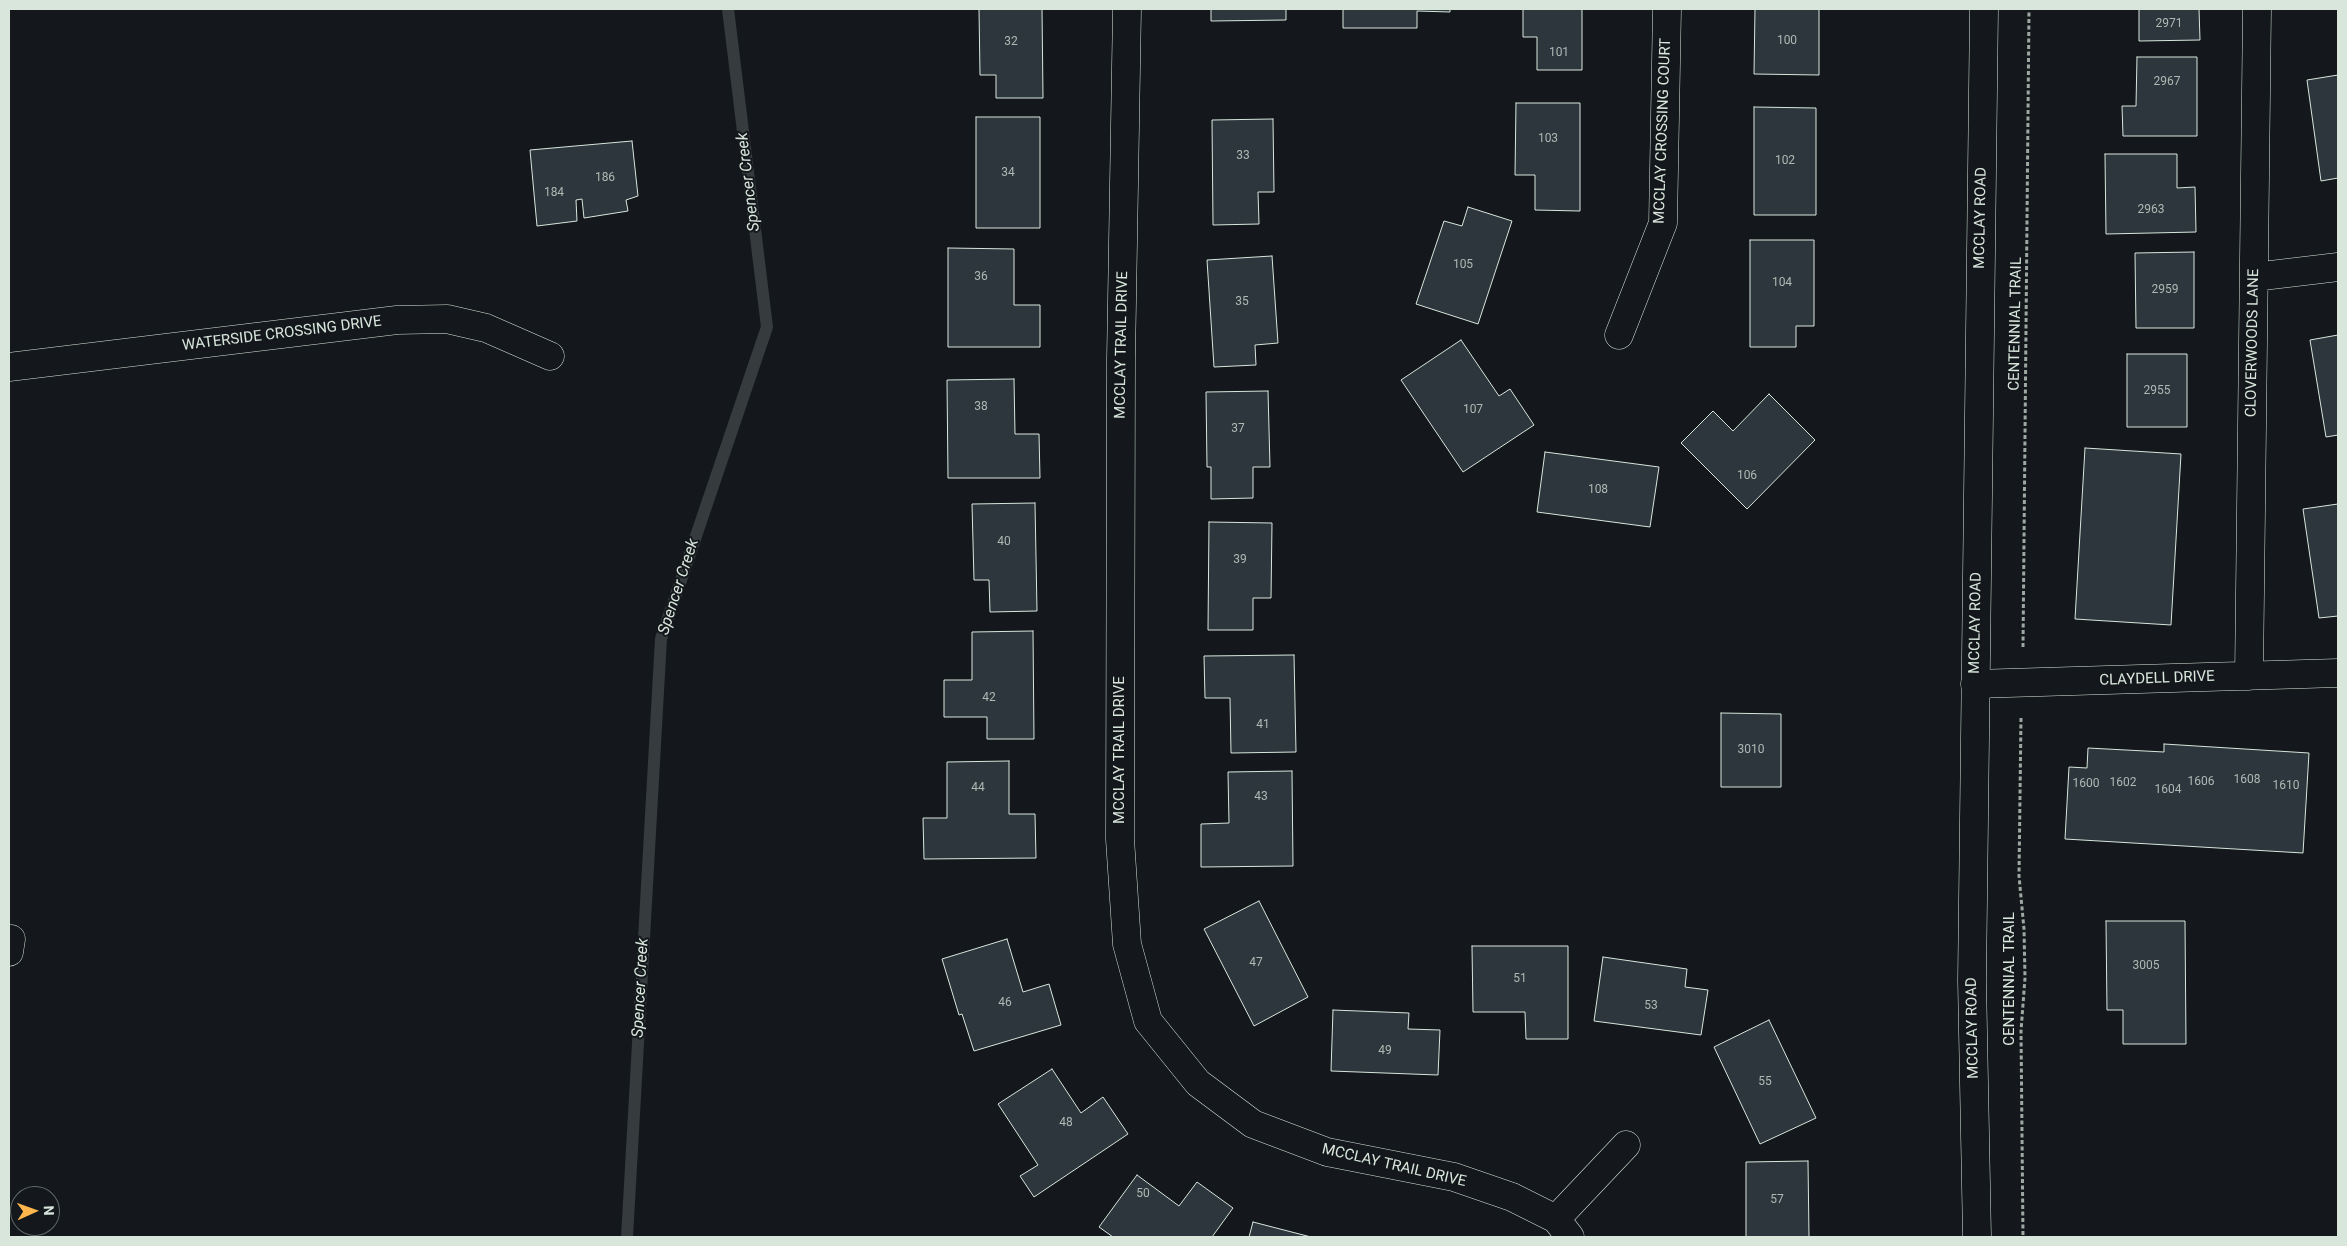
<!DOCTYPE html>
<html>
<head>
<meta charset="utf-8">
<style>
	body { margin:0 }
	#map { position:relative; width:2347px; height:1246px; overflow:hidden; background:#14181c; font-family:Roboto,sans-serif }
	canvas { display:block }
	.frame { position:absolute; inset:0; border:10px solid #d8e6dc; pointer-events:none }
	.north { position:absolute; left:10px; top:1186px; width:50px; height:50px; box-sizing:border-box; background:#14181c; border:1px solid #626a69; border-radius:50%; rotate:88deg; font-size:14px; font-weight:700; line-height:20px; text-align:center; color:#d8e6dc }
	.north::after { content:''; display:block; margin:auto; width:18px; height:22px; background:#ffb74d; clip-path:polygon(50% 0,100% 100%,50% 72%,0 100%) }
</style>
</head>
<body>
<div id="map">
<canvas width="2347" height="1246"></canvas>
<div class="frame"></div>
<div class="north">N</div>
</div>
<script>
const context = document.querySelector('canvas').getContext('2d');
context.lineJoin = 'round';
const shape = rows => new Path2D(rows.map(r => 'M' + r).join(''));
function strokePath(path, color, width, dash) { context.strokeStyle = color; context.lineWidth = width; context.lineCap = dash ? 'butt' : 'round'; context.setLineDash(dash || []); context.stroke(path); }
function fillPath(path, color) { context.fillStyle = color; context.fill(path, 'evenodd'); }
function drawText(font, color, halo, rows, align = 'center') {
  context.font = font + ' Roboto,sans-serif'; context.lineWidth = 4; context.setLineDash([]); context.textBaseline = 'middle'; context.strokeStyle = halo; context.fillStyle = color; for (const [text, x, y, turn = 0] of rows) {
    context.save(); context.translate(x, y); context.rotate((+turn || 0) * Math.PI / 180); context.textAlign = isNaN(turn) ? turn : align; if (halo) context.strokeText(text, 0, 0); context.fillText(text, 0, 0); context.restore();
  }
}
const stream = shape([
	[627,1237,661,639,767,327,728,9]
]);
const building = shape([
	[979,9,1042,9,1043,98,996,98,996,75,980,75,979,9],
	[1211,9,1286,9,1286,20,1211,21,1211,9],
	[1343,9,1450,9,1450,12,1417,11,1417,28,1343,28,1343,9],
	[1523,9,1582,9,1582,70,1537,70,1537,37,1523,37,1523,9],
	[1755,9,1819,9,1819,75,1754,74,1755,9],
	[2139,9,2199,9,2200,40,2139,41,2139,9],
	[2137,57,2197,57,2197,136,2123,136,2122,106,2136,106,2137,57],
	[2338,75,2338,178,2321,181,2307,80,2338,75],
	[1516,103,1580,103,1580,211,1535,210,1535,175,1515,175,1516,103],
	[1754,107,1816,108,1816,215,1754,215,1754,107],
	[976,117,1040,117,1040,228,976,228,976,117],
	[1273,119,1274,192,1258,192,1259,224,1213,225,1212,120,1273,119],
	[632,141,638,196,626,200,628,211,584,218,582,199,576,200,577,221,537,226,530,150,632,141],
	[2105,154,2177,154,2177,188,2195,187,2196,232,2106,234,2105,154],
	[1468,207,1512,221,1478,324,1416,304,1444,221,1462,226,1468,207],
	[1750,240,1814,240,1814,326,1796,326,1796,347,1750,347,1750,240],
	[948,248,1014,249,1014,305,1040,305,1040,347,948,347,948,248],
	[2194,252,2194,328,2136,328,2135,253,2194,252],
	[1272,256,1278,343,1255,345,1256,365,1214,367,1207,260,1272,256],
	[2338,335,2338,435,2326,437,2310,340,2338,335],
	[1461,340,1499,396,1510,389,1534,425,1463,472,1401,380,1461,340],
	[2127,354,2187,354,2187,427,2127,427,2127,354],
	[1014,379,1015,434,1039,434,1040,478,948,478,947,380,1014,379],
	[1268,391,1270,467,1253,467,1253,498,1211,499,1211,467,1207,467,1206,392,1268,391],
	[1769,394,1815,440,1747,509,1681,443,1713,411,1733,431,1769,394],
	[2085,448,2181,454,2171,625,2075,619,2085,448],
	[1545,452,1659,467,1650,527,1537,512,1545,452],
	[1035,503,1037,611,990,612,989,580,974,580,972,504,1035,503],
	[2338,504,2338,616,2319,618,2303,509,2338,504],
	[1209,522,1272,523,1271,598,1253,598,1253,630,1208,630,1209,522],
	[1033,631,1034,739,987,739,987,717,944,717,944,680,972,680,972,632,1033,631],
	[1294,655,1296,752,1231,753,1230,698,1205,698,1204,656,1294,655],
	[1721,713,1781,714,1781,787,1721,787,1721,713],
	[2164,744,2309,753,2303,853,2065,839,2069,767,2087,768,2088,748,2164,752,2164,744],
	[1009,761,1009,814,1035,814,1036,858,924,859,923,818,947,818,947,762,1009,761],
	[1292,771,1293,866,1201,867,1201,824,1229,823,1228,772,1292,771],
	[1259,901,1308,997,1254,1026,1204,929,1259,901],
	[2106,921,2185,921,2186,1044,2123,1044,2123,1010,2107,1010,2106,921],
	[1007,939,1023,992,1049,984,1061,1025,974,1051,962,1014,959,1015,942,959,1007,939],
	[1472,946,1568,946,1568,1039,1526,1039,1525,1012,1473,1012,1472,946],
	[1603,957,1687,969,1685,987,1708,990,1701,1035,1594,1021,1603,957],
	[1333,1010,1409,1013,1408,1029,1440,1030,1438,1075,1331,1071,1333,1010],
	[1769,1020,1816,1118,1760,1144,1714,1047,1769,1020],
	[1052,1069,1081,1113,1103,1097,1128,1134,1034,1197,1020,1176,1038,1165,998,1104,1052,1069],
	[1808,1161,1809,1237,1746,1237,1746,1162,1808,1161],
	[1137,1175,1179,1206,1197,1182,1233,1208,1212,1237,1113,1237,1099,1227,1137,1175],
	[1253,1222,1311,1237,1249,1237,1253,1222]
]);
const path = shape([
	[2023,647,2029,9],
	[2021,718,2019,876,2024,929,2025,978,2021,1031,2023,1237]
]);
const minor = shape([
	[1127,9,1121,359,1120,839,1127,944,1148,1021,1198,1083,1253,1124,1327,1152,1454,1177,1512,1197,1556,1219,1570,1237],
	[2254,277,2338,267],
	[1619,335,1663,223,1667,9],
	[9,367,397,320,447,319,486,328,550,356],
	[2249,676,2257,9],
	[1975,684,2338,673],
	[9,939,11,939,9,952],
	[1556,1219,1626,1145]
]);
const secondary = shape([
	[1977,1237,1972,980,1984,9]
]);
const numberNames = [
	["2971",2169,24],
	["100",1787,41],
	["32",1011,42],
	["101",1559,53],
	["2967",2167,82],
	["103",1548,139],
	["33",1243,156],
	["102",1785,161],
	["34",1008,173],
	["186",605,178],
	["184",554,193],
	["2963",2151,210],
	["105",1463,265],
	["36",981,277],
	["104",1782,283],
	["2959",2165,290],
	["35",1242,302],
	["2955",2157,391],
	["38",981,407],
	["107",1473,410],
	["37",1238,429],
	["106",1747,476],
	["108",1598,490],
	["40",1004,542],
	["39",1240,560],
	["42",989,698],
	["41",1263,725],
	["3010",1751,750],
	["1608",2247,780],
	["1606",2201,782],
	["1602",2123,783],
	["1600",2086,784],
	["1610",2286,786],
	["44",978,788],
	["1604",2168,790],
	["43",1261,797],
	["47",1256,963],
	["3005",2146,966],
	["51",1520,979],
	["46",1005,1003],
	["53",1651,1006],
	["49",1385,1051],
	["55",1765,1082],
	["48",1066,1123],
	["50",1143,1194],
	["57",1777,1200]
];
const streetNames = [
	["MCCLAY CROSSING COURT",1663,131,-88],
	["MCCLAY ROAD",1981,218,-89],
	["CENTENNIAL TRAIL",2016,324,-89],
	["WATERSIDE CROSSING DRIVE",282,334,-7],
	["CLOVERWOODS LANE",2253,343,-89],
	["MCCLAY TRAIL DRIVE",1122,345,-89],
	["MCCLAY ROAD",1976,623,-89],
	["CLAYDELL DRIVE",2157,679,-2],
	["MCCLAY TRAIL DRIVE",1120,750,-90],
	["CENTENNIAL TRAIL",2010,979,-90],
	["MCCLAY ROAD",1973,1028,-91],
	["MCCLAY TRAIL DRIVE",1394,1166,13]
];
const waterNames = [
	["Spencer Creek",749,182,-97],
	["Spencer Creek",679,587,-72],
	["Spencer Creek",641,988,-87]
];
strokePath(stream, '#363b3e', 12);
fillPath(building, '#2c363c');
strokePath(building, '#d8e6dc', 1);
strokePath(minor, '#d8e6dc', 29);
strokePath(secondary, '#d8e6dc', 29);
strokePath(path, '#9da8a2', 3, [4, 2.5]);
strokePath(minor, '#14181c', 28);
strokePath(secondary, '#14181c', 28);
drawText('12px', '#adbab4', null, numberNames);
drawText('15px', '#d8e6dc', '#14181c', streetNames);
drawText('italic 16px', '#d8e6dc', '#14181c', waterNames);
</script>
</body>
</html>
